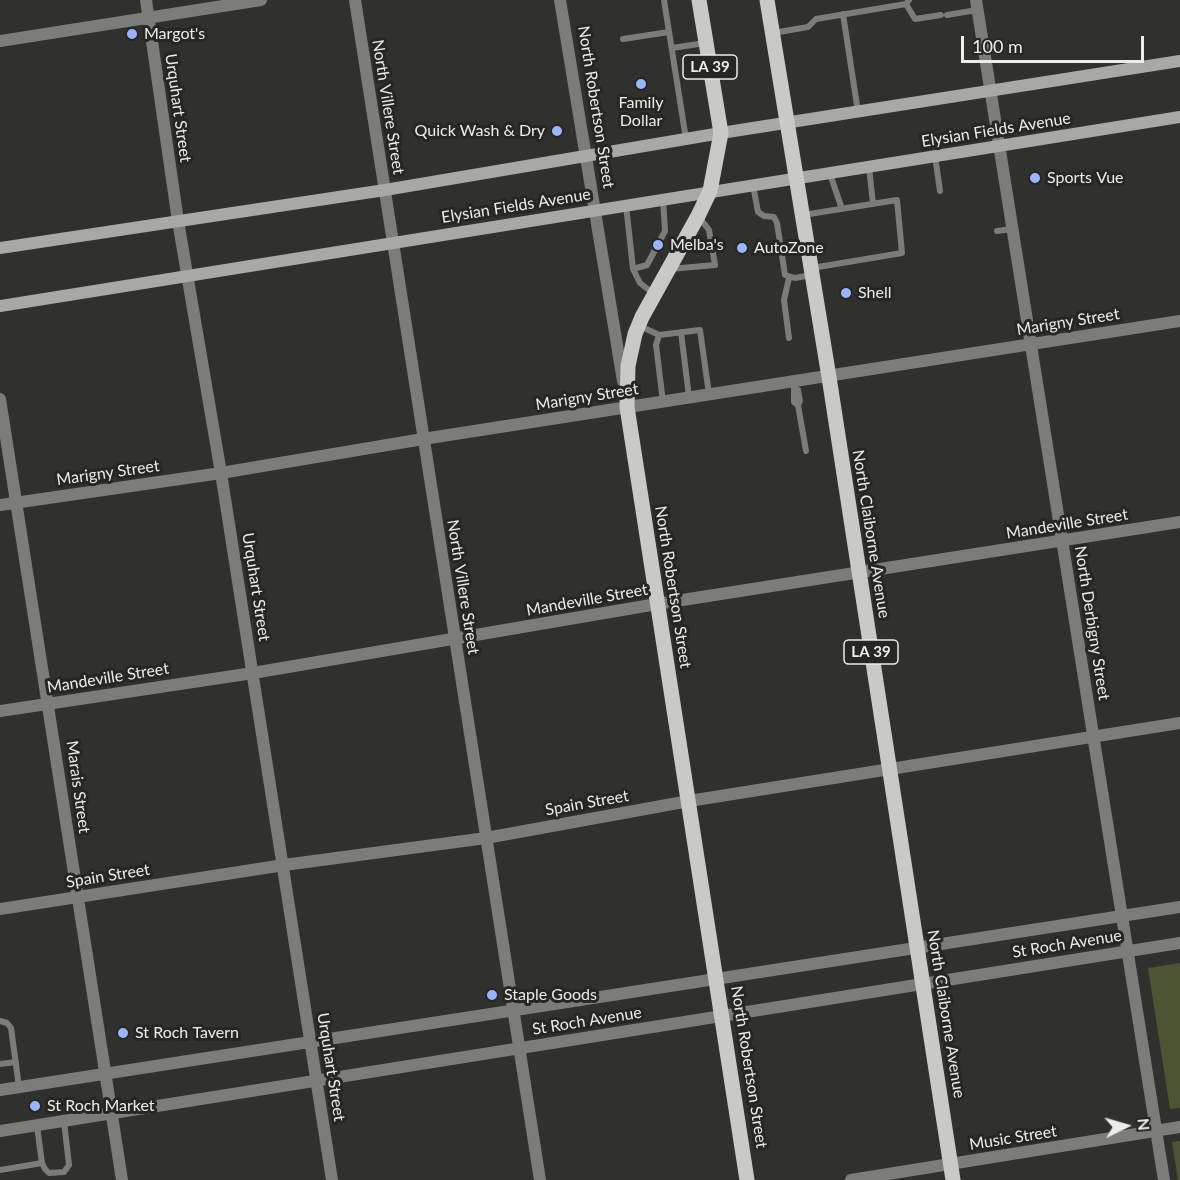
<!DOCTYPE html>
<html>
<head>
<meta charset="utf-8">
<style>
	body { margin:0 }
	#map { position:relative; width:1180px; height:1180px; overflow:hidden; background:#30312e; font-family:Lato,sans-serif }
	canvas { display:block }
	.north { position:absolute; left:1096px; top:1096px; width:60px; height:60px; -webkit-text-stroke:4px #262724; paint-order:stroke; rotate:85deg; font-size:16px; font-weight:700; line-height:24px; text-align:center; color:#ececeb }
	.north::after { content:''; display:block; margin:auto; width:21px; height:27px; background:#ececeb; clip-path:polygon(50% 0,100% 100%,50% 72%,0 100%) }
	.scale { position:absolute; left:961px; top:36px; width:183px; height:27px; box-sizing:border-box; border:3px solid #ececeb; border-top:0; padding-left:8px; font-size:18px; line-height:21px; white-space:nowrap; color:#ececeb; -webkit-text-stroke:4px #262724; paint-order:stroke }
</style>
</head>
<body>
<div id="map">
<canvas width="1180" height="1180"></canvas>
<div class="north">N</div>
<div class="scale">100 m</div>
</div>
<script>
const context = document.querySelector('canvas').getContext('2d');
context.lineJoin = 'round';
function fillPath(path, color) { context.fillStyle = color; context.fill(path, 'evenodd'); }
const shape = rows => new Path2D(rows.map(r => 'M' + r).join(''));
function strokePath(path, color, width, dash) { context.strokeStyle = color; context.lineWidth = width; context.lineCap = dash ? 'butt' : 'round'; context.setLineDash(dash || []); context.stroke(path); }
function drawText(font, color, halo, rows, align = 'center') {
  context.font = font + ' Lato,sans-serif'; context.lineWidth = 6; context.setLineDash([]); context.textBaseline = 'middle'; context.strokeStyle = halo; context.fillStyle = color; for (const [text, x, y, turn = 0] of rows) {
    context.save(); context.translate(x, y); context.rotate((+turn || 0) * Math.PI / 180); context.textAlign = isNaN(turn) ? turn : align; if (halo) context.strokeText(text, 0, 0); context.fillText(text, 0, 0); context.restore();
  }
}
const green = shape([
	[1180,963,1180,1108,1170,1109,1148,968],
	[1180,1141,1180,1180,1178,1180,1172,1142]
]);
const service = shape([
	[664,0,686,139],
	[906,4,915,19,941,15],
	[843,14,858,112],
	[947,15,977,10],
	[773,33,808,27,816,19,906,4,909,0],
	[623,39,669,32],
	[672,48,705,43],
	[935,156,940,191],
	[869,167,873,204],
	[830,174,842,209],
	[753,185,758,212,764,216,774,217,777,223,785,275,795,278,811,275],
	[626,205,633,269,640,283,654,294],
	[803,215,897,200,902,253,812,268],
	[997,231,1012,229],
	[633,269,647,265,665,231,663,199],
	[670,269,715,265,709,230,699,217],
	[789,278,784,300,789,338],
	[640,326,659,335,700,330,709,394],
	[681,332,689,397],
	[659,335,656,345,663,402],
	[794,382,794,402,798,405,806,451],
	[794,387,798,390,800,401,798,405],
	[0,1021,7,1023,11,1028,19,1087],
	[0,1064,16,1062],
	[37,1126,42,1163,45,1169,49,1173,64,1172,69,1165,64,1121],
	[0,1170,42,1163]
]);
const minor = shape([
	[146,0,178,221,221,473,332,1180],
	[355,0,540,1180],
	[560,0,623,381],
	[976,0,1164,1180],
	[0,41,261,0],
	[0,399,122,1180],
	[0,505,221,473,423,439,1180,321],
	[0,711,253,673,657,604,1180,522],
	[0,909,284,865,486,838,689,801,1180,723],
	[0,1090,1180,907],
	[0,1131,1180,943],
	[851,1180,1180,1127]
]);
const secondary = shape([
	[0,248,385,190,721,133,1180,61],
	[0,306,1180,117]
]);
const primary = shape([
	[699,0,721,133,710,191,698,216,642,317,635,334,628,366,627,407,747,1180],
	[767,0,829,377,953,1180]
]);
const markers = [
	[132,34,6,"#9bb5fd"],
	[641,84,6,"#9bb5fd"],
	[557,131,6,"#9bb5fd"],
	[1035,178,6,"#9bb5fd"],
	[658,245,6,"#9bb5fd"],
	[742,248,6,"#9bb5fd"],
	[846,293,6,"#9bb5fd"],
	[492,995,6,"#9bb5fd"],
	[123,1033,6,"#9bb5fd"],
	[35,1106,6,"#9bb5fd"]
];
const shields = [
	[710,67,54],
	[871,652,54]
];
const shieldNames = [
	["LA 39",710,67],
	["LA 39",871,652]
];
const poiNames = [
	["Margot's",144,34],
	["Family",641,103,"center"],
	["Dollar",641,121,"center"],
	["Quick Wash & Dry",545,131,"right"],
	["Sports Vue",1047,178],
	["Melba's",670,245],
	["AutoZone",754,248],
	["Shell",858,293],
	["Staple Goods",504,995],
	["St Roch Tavern",135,1033],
	["St Roch Market",47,1106]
];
const streetNames = [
	["North Villere Street",388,107,81],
	["North Robertson Street",596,107,81],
	["Urquhart Street",178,108,82],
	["Elysian Fields Avenue",996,130,-9],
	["Elysian Fields Avenue",516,206,-9],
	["Marigny Street",1068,322,-9],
	["Marigny Street",587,397,-9],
	["Marigny Street",108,473,-8],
	["Mandeville Street",1067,524,-9],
	["North Claiborne Avenue",871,534,81],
	["Urquhart Street",256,587,81],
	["North Villere Street",463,587,81],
	["North Robertson Street",673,587,81],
	["Mandeville Street",587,600,-10],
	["North Derbigny Street",1092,623,81],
	["Mandeville Street",108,678,-9],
	["Marais Street",78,787,82],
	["Spain Street",587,803,-10],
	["Spain Street",108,876,-9],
	["St Roch Avenue",1067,944,-9],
	["North Claiborne Avenue",946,1014,81],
	["St Roch Avenue",587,1021,-9],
	["Urquhart Street",331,1067,81],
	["North Robertson Street",749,1067,81],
	["Music Street",1013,1138,-9]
];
fillPath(green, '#4c5433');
strokePath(service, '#7c7d7b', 6);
strokePath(minor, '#7c7d7b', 12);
strokePath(secondary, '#a8a8a6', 12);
strokePath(primary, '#c9cac7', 15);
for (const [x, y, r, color] of markers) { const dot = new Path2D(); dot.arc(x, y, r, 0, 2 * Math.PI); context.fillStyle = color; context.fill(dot); strokePath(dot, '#262724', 2); }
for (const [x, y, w] of shields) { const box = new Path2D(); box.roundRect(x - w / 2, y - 12, w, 24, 4.5); context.fillStyle = '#262724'; context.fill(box); strokePath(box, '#ececeb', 1.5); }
drawText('bold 15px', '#ececeb', null, shieldNames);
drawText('16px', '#ececeb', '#262724', poiNames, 'left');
drawText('16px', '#ececeb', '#262724', streetNames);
</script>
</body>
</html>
